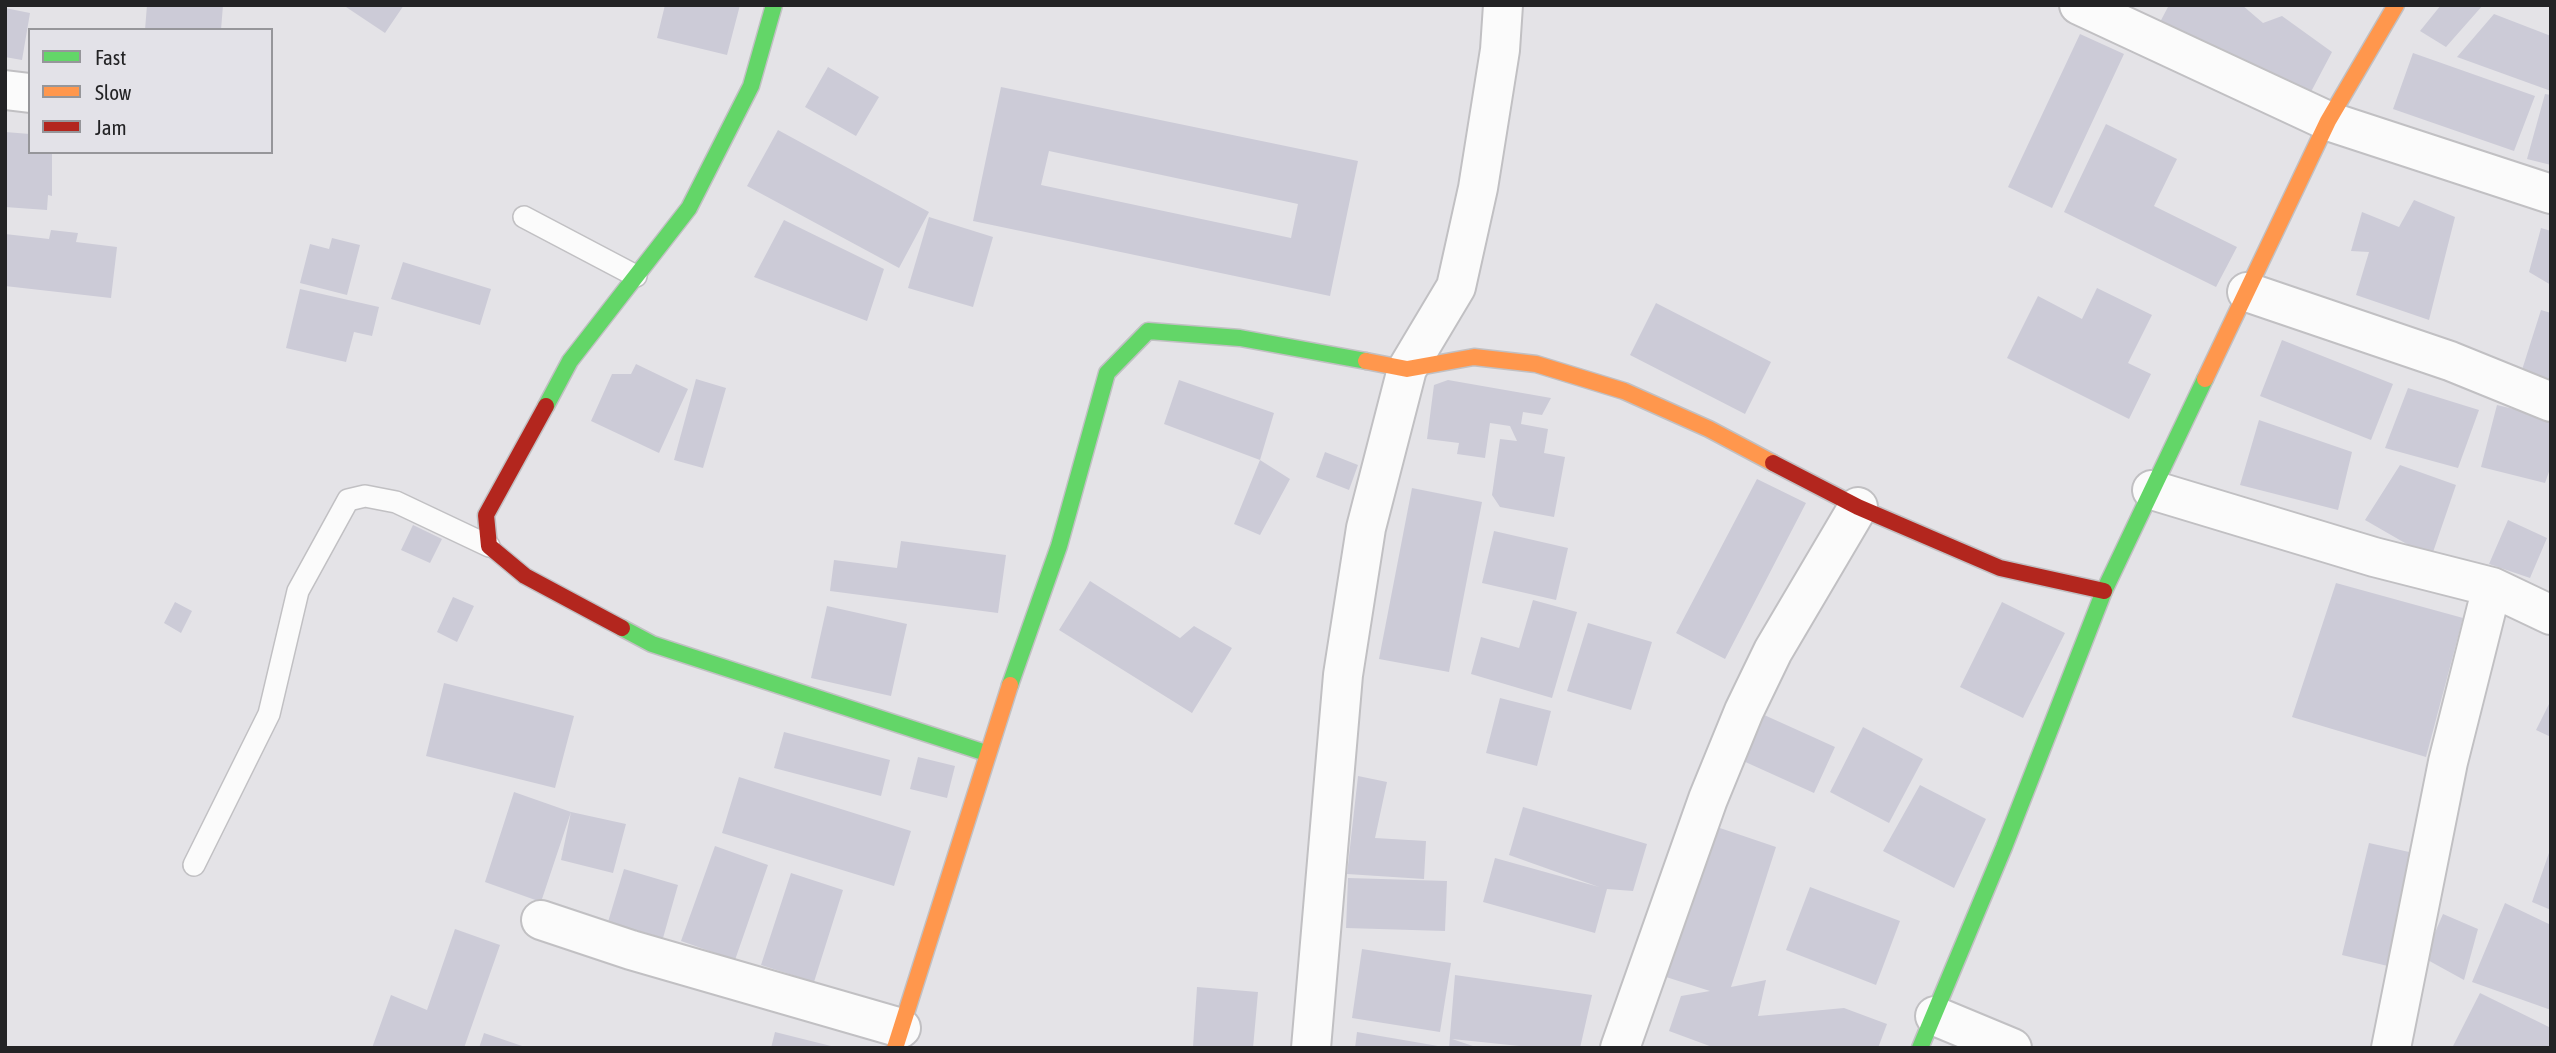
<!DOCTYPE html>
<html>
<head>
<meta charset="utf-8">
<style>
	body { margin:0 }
	#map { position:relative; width:2556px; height:1053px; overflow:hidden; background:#e4e3e7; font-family:"Asap Condensed",sans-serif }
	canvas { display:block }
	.frame { position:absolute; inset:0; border:7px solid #232325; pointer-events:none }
	.legend { position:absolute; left:28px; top:28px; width:245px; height:126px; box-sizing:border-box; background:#e3e2e8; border:2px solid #96969a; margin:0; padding:9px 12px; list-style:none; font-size:21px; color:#232325 }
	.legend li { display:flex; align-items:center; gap:14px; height:35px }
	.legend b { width:35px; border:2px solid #96969a }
</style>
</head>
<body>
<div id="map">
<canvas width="2556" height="1053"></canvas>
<div class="frame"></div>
<ul class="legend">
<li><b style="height:9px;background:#63d668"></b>Fast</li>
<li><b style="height:9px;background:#ff974d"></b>Slow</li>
<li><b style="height:9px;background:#b3261e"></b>Jam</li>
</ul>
</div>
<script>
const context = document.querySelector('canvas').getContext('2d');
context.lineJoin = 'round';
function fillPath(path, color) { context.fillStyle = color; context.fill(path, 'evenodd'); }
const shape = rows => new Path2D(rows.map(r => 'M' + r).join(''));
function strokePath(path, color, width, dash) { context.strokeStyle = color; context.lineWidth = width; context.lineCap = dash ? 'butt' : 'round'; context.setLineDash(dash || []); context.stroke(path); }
const building = shape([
	[147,5,223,5,221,30,145,30],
	[343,5,404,5,385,33],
	[665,5,740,5,727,55,657,38],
	[2169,5,2242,5,2263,23,2282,16,2332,52,2304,105,2158,26],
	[2441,5,2483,5,2446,47,2420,31],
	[5,8,30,13,22,60,5,57],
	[2494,14,2551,36,2551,91,2457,57],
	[2080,34,2124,54,2052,208,2008,187],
	[2413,53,2535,96,2514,151,2393,109],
	[828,67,879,97,856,136,805,107],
	[1001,87,1358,161,1330,296,973,221],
	[1049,151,1298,204,1291,238,1041,185],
	[2545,94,2551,95,2551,165,2527,159],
	[2106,124,2177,159,2154,206,2237,247,2216,287,2064,212],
	[778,130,929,212,899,268,747,186],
	[5,132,30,134,30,152,52,152,52,196,48,195,47,210,5,207],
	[2414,200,2455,217,2429,320,2356,295,2369,252,2351,251,2362,212,2399,227],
	[929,217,993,237,973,307,908,288],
	[784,220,884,269,867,321,754,277],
	[2541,228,2551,231,2551,285,2529,272],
	[51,230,78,233,76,242,117,247,111,298,5,286,5,234,49,239],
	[332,238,360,245,347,295,300,283,310,244,329,249],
	[403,262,491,289,480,325,391,299],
	[2097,288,2152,315,2128,363,2151,374,2129,419,2007,358,2038,296,2082,319],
	[300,289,379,307,372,336,354,332,346,362,286,348],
	[1656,303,1771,362,1745,414,1630,355],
	[2541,310,2551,313,2551,382,2521,373],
	[2282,340,2393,384,2371,440,2260,396],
	[636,364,688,389,659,453,591,421,612,374,631,374],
	[696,379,726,388,703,468,674,460],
	[1179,380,1274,413,1260,460,1290,479,1260,535,1234,524,1260,460,1164,424],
	[1448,380,1551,398,1542,415,1523,412,1521,424,1548,429,1544,453,1565,457,1554,517,1500,507,1492,495,1500,439,1517,441,1510,426,1490,423,1485,458,1457,454,1459,443,1427,439,1434,385],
	[2408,388,2479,410,2458,468,2385,448],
	[2497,405,2551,418,2551,466,2545,483,2481,467],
	[2259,420,2352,452,2338,510,2240,485],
	[1325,452,1358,465,1349,490,1316,477],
	[2400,465,2456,485,2431,558,2365,520],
	[1757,479,1806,503,1725,659,1676,633],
	[1412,488,1482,502,1449,672,1379,659],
	[2508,520,2547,538,2530,578,2489,564],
	[413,525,442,539,430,563,401,550],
	[1494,531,1568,548,1556,600,1482,583],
	[901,541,1006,555,998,613,830,591,834,560,897,568],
	[1090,581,1180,638,1194,626,1232,648,1192,713,1059,630],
	[2336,583,2463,618,2426,757,2292,717],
	[453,597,474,606,457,642,437,632],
	[1533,600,1577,612,1552,698,1471,674,1481,637,1519,648],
	[175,602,192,611,181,633,164,623],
	[2002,602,2065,633,2023,718,1960,687],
	[827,606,907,624,891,696,811,678],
	[1588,623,1652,642,1631,710,1567,691],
	[444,683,574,716,555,788,426,756],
	[1500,698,1551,711,1537,766,1486,753],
	[2551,700,2551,737,2536,730],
	[1762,714,1835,747,1814,793,1741,760],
	[1863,727,1923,759,1889,823,1830,792],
	[784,732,890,760,881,796,774,768],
	[918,757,955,766,947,798,910,789],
	[1358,776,1387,782,1375,838,1426,841,1424,879,1347,874],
	[739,777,911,831,894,886,722,833],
	[1920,785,1986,819,1954,888,1883,851],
	[514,792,571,812,541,902,485,882],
	[1523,807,1647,844,1633,891,1607,889,1595,933,1483,902,1495,858,1599,887,1509,855],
	[571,812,626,824,613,873,561,860],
	[1714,826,1776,847,1731,987,1766,980,1758,1016,1844,1008,1887,1024,1878,1048,1715,1048,1669,1031,1681,996,1710,991,1666,977],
	[2369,843,2418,854,2392,967,2342,955],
	[715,846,768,865,735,960,681,941],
	[2551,847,2551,910,2532,902],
	[624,869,678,885,663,938,608,922],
	[791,873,843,890,814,982,761,965],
	[1348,878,1447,881,1445,931,1346,928],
	[1810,887,1900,921,1876,985,1786,950],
	[2505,903,2551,925,2551,1010,2472,982],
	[2443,914,2478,929,2464,980,2424,958],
	[455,929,500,945,464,1048,372,1048,391,995,427,1010],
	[1362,949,1451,963,1440,1032,1352,1018],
	[1455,975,1592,995,1580,1048,1539,1048,1452,1039,1479,1048,1449,1048],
	[1197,987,1258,992,1253,1048,1193,1047],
	[2480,993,2551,1028,2551,1048,2452,1048],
	[775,1032,835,1047,834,1048,771,1048],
	[1357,1032,1438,1046,1438,1048,1355,1048],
	[484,1033,525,1047,525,1048,479,1048]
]);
const lane = shape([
	[524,217,636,276],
	[194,865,269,714,298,591,348,500,365,496,396,502,489,546]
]);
const street = shape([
	[2079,5,2328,121,2551,194],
	[5,90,30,93],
	[2247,292,2450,361,2551,402],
	[2152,490,2374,557,2492,587],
	[541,920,631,950,901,1028],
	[1935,1016,2012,1048],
	[1311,1048,1343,675,1366,528,1407,369,1456,287,1478,188,1500,50,1503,5],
	[1620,1048,1708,799,1744,711,1773,651,1858,507],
	[2391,1048,2448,762,2492,587,2551,615]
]);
const fast = shape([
	[546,406,570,361,689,208,751,86,774,5],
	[622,628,652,644,986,753],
	[1010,685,1059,546,1107,373,1148,331,1240,338,1366,361],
	[1920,1048,2004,847,2104,591,2205,379]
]);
const slow = shape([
	[1366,361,1407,369,1474,357,1536,364,1624,391,1709,429,1773,463],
	[2205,379,2328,121,2396,5],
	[895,1048,1010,685]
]);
const jam = shape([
	[546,406,486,515,489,546,525,576,622,628],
	[1773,463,1858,507,2000,568,2104,591]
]);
fillPath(building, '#cccbd7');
strokePath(lane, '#c1c0c3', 24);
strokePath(street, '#c1c0c3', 42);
strokePath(fast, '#c1c0c3', 19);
strokePath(slow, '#c1c0c3', 19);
strokePath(jam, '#c1c0c3', 19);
strokePath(lane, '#fbfbfb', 21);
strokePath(street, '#fbfbfb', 38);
strokePath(fast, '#63d668', 16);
strokePath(slow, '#ff974d', 16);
strokePath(jam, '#b3261e', 16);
</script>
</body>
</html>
